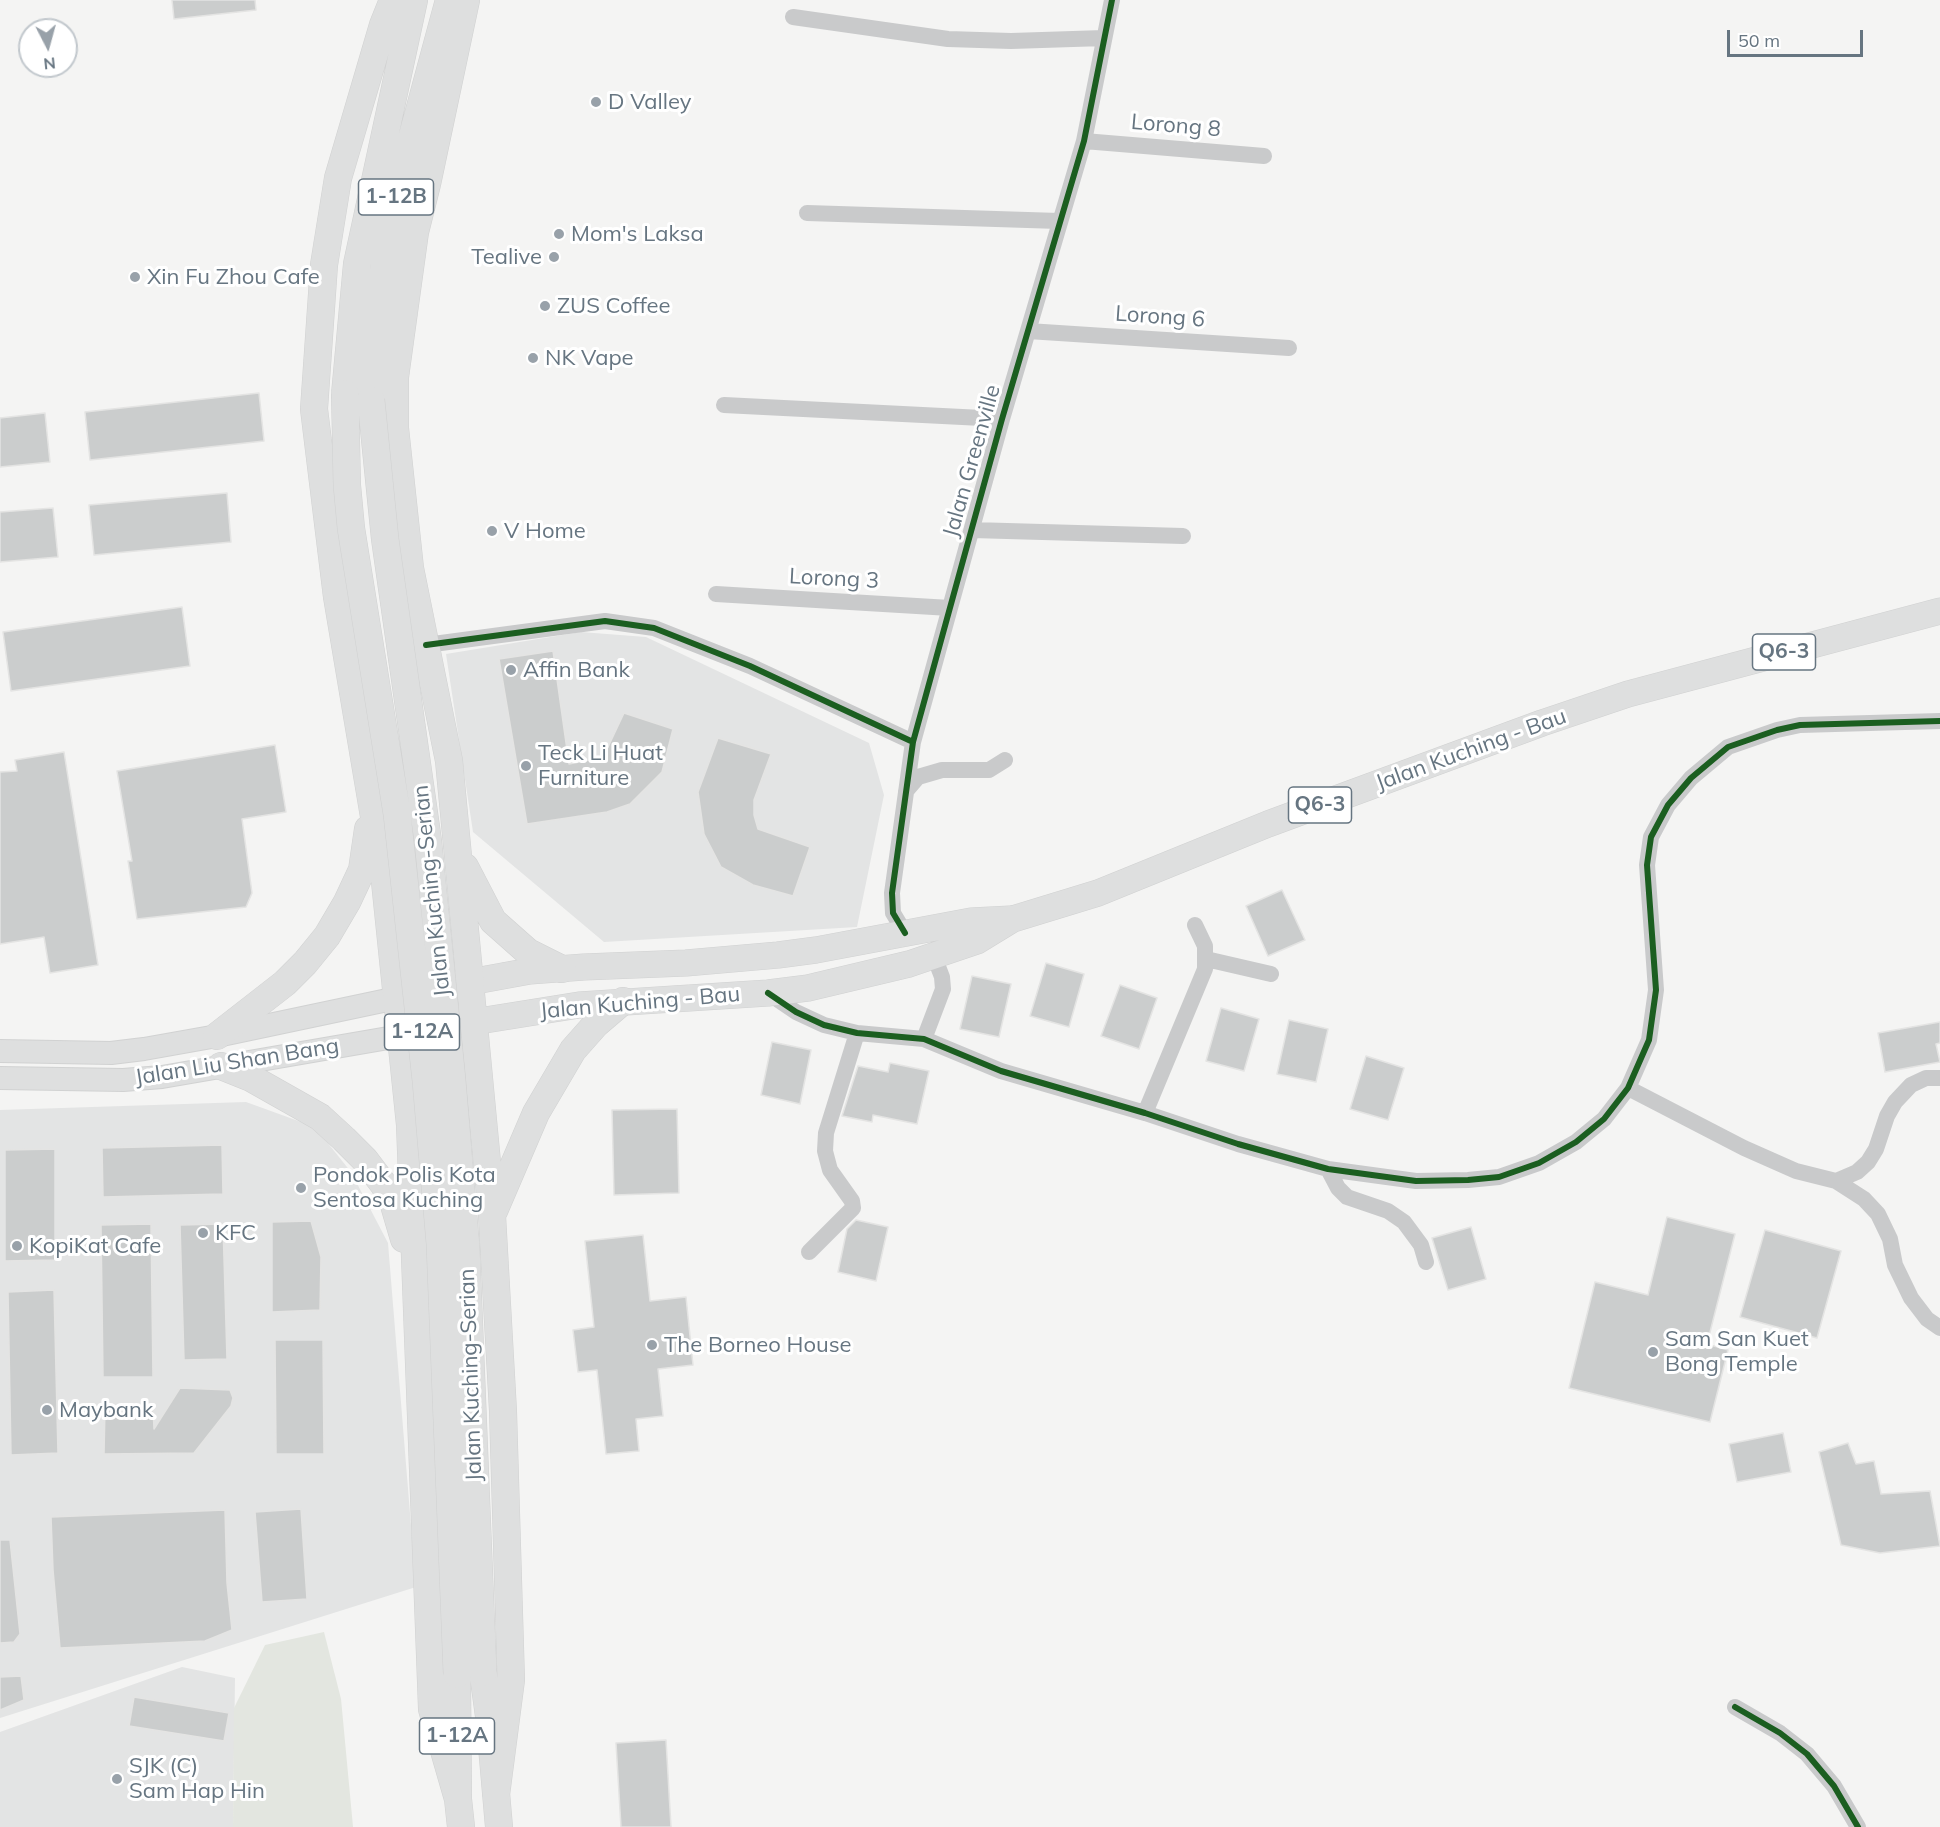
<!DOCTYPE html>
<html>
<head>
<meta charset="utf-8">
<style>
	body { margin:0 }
	#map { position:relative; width:1940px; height:1827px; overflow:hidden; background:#f4f4f3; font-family:Mulish,sans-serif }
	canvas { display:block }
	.north { position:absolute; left:18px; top:18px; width:60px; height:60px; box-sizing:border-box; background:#fff; border:2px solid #c2c8cd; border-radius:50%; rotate:174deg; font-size:16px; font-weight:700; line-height:24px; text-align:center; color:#667581 }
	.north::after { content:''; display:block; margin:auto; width:21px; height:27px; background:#98a1a9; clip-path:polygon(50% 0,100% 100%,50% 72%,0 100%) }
	.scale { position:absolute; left:1727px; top:30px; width:136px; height:27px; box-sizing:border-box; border:3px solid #667581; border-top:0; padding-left:8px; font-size:18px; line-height:21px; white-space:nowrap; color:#667581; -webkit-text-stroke:4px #fff; paint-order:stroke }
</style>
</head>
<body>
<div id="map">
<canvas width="1940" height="1827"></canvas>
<div class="north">N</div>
<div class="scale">50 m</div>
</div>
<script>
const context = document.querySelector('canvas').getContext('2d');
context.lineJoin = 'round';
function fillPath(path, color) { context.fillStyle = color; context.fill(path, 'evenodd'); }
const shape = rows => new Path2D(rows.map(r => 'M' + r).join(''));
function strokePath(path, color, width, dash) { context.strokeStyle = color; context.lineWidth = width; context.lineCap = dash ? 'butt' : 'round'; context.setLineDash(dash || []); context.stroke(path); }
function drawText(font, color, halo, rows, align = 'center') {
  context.font = font + ' Mulish,sans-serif'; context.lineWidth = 6; context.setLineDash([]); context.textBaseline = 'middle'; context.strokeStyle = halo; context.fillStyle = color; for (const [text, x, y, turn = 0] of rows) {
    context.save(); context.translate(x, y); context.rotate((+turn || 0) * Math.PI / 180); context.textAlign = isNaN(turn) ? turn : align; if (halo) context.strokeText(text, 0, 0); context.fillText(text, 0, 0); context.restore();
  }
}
const built = shape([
	[581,632,646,637,869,743,884,795,857,927,604,942,473,832,446,654],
	[246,1102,315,1127,351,1172,388,1243,416,1587,0,1718,0,1110],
	[182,1667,235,1678,233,1827,0,1827,0,1732]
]);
const green = shape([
	[324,1632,341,1699,353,1827,233,1827,234,1708,265,1645]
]);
const building = shape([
	[172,0,255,0,256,10,174,19,172,0],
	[259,393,264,441,90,460,85,412,259,393],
	[45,413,50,462,0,467,0,418,45,413],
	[227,493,231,542,94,555,89,505,227,493],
	[53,508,58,557,0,562,0,512,53,508],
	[182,607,190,666,11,691,3,632,182,607],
	[553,651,569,764,599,758,608,747,624,713,673,729,662,772,630,804,607,812,527,824,499,659,553,651],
	[718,738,771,754,754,800,754,815,758,829,810,847,793,896,753,885,721,867,704,834,698,792,718,738],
	[275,745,286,812,242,819,252,893,246,907,137,919,128,861,132,861,117,771,275,745],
	[64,752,98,965,50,973,44,937,0,944,0,772,17,771,15,760,64,752],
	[1282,890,1305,940,1268,956,1246,906,1282,890],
	[1046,963,1084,974,1069,1027,1030,1016,1046,963],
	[972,976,1011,984,999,1037,960,1029,972,976],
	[1120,985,1157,998,1139,1049,1101,1036,1120,985],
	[1221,1008,1259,1019,1244,1071,1206,1061,1221,1008],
	[1289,1020,1328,1029,1316,1082,1277,1074,1289,1020],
	[1940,1022,1940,1043,1936,1044,1940,1062,1885,1072,1878,1033,1940,1022],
	[772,1042,811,1050,800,1104,761,1095,772,1042],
	[1366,1056,1404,1068,1388,1120,1350,1109,1366,1056],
	[890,1063,929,1071,917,1124,873,1115,872,1122,842,1116,858,1066,888,1072,890,1063],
	[677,1109,679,1193,614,1195,612,1110,677,1109],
	[222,1145,223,1194,103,1197,102,1148,222,1145],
	[55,1149,55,1260,5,1261,5,1150,55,1149],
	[1667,1217,1735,1234,1707,1344,1728,1350,1710,1422,1569,1388,1595,1282,1648,1295,1667,1217],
	[856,1220,888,1227,876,1281,838,1272,847,1229,856,1220],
	[311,1221,321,1257,320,1310,272,1312,272,1222,311,1221],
	[151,1224,153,1377,103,1377,101,1225,151,1224],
	[223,1224,227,1359,184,1360,180,1225,223,1224],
	[1471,1227,1486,1279,1448,1290,1432,1238,1471,1227],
	[1765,1230,1841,1251,1817,1338,1740,1317,1765,1230],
	[643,1235,650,1301,686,1297,693,1365,658,1369,663,1416,636,1419,639,1451,606,1454,597,1370,578,1372,573,1330,594,1327,585,1241,643,1235],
	[54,1290,58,1453,11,1455,8,1292,54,1290],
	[275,1340,323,1340,324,1454,276,1454,275,1340],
	[180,1388,230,1390,233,1398,231,1406,194,1453,104,1454,105,1407,153,1407,154,1429,180,1388],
	[1783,1433,1791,1472,1737,1482,1729,1444,1783,1433],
	[1848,1443,1856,1464,1874,1461,1881,1494,1930,1491,1940,1546,1880,1553,1841,1545,1819,1452,1848,1443],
	[301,1509,307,1599,262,1602,255,1512,301,1509],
	[225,1510,227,1583,232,1630,205,1641,60,1648,53,1570,51,1517,225,1510],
	[0,1540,10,1540,20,1634,14,1642,0,1643,0,1540],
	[21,1676,24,1700,0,1710,0,1677,21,1676],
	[134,1697,229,1713,224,1741,129,1726,134,1697],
	[666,1740,671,1827,621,1827,616,1743,666,1740]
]);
const minor = shape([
	[793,17,948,39,1011,41,1104,38],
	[1084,141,1264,156],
	[807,213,1059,221],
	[1028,331,1289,348],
	[724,405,1002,419],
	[972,530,1183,536],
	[716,594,950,608],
	[426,645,605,621,654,628,750,666,913,742],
	[906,791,918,777,942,770,989,770,1005,760],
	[905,933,893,913,892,893,913,742,1002,419,1084,141,1112,0],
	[1206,959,1271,974],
	[768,993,796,1012,824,1025,857,1033,924,1039,1001,1071,1145,1113,1238,1144,1328,1169,1416,1181,1468,1180,1499,1177,1539,1163,1576,1142,1604,1119,1628,1088,1649,1040,1656,990,1647,865,1651,837,1668,805,1691,778,1728,747,1777,730,1800,725,1940,721],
	[924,1039,943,989,942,977,934,956],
	[1628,1088,1744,1148,1796,1171,1836,1181,1864,1199,1878,1214,1890,1239,1895,1265,1911,1298,1927,1319,1940,1328],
	[1145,1113,1205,969,1205,946,1195,925],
	[1328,1169,1338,1188,1347,1197,1388,1211,1404,1222,1421,1245,1426,1262],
	[1836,1181,1857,1172,1868,1162,1876,1149,1887,1116,1895,1102,1911,1085,1926,1078,1940,1078],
	[809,1252,853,1208,852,1201,830,1170,825,1151,826,1133,857,1033],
	[1735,1707,1780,1733,1807,1754,1834,1786,1858,1827]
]);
const secondary = shape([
	[0,1051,111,1053,144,1049,217,1036,397,998],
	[0,1078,123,1080,162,1077,400,1036]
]);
const primary = shape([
	[448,986,530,971,584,967,686,963,778,955,816,950,971,921,1010,919],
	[454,1025,579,1005,768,993,808,988,909,964,977,941,1013,919,1098,893,1268,824,1542,723,1628,694,1940,611]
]);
const trunk = shape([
	[393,0,383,25,338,178,324,265,314,409,337,597,385,882,410,1125,432,1709,458,1799],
	[466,0,427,184,415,232,395,377,395,428,410,568,449,761,492,1215,503,1411,511,1680,496,1795],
	[345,394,357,264,414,0],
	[371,400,374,339,389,231,401,178,449,0],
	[465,867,493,921,528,952,562,969],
	[217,1036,285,983,305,963,327,936,347,902,362,870,368,829],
	[221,1066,251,1078,320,1117,344,1139,365,1160,384,1185,394,1205,404,1239],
	[494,1211,536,1113,573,1050,596,1024,623,1001],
	[483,1672,490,1724,499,1827],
	[457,1674,458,1799,461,1827]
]);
const trunkBridge = shape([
	[345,394,347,485,351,528,397,814,426,1081,440,1244,457,1674],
	[371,400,385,539,428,841,452,1080,466,1247,483,1672]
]);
const cycleway = shape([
	[426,645,605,621,654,628,750,666,913,742],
	[905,933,893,913,892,893,913,742,1002,419,1084,141,1112,0],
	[768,993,796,1012,824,1025,857,1033,924,1039,1001,1071,1145,1113,1238,1144,1328,1169,1416,1181,1468,1180,1499,1177,1539,1163,1576,1142,1604,1119,1628,1088,1649,1040,1656,990,1647,865,1651,837,1668,805,1691,778,1728,747,1777,730,1800,725,1940,721],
	[1735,1707,1780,1733,1807,1754,1834,1786,1858,1827]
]);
const markers = [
	[596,102,6,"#98a1a9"],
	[559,234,6,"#98a1a9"],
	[554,257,6,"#98a1a9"],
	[135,277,6,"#98a1a9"],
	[545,306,6,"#98a1a9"],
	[533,358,6,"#98a1a9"],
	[492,531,6,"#98a1a9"],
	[511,670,6,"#98a1a9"],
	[526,766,6,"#98a1a9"],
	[301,1188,6,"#98a1a9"],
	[203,1233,6,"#98a1a9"],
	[17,1246,6,"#98a1a9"],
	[652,1345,6,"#98a1a9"],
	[1653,1352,6,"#98a1a9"],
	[47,1410,6,"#98a1a9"],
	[117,1779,6,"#98a1a9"]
];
const shields = [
	[396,197,75],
	[1784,652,63],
	[1320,805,63],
	[422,1032,75],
	[457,1736,75]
];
const shieldNames = [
	["1-12B",396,197],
	["Q6-3",1784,652],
	["Q6-3",1320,805],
	["1-12A",422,1032],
	["1-12A",457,1736]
];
const poiNames = [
	["D Valley",608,102],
	["Mom's Laksa",571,234],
	["Tealive",542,257,"right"],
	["Xin Fu Zhou Cafe",147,277],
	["ZUS Coffee",557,306],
	["NK Vape",545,358],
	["V Home",504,531],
	["Affin Bank",523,670],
	["Teck Li Huat",538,753],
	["Furniture",538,778],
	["Pondok Polis Kota",313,1175],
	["Sentosa Kuching",313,1200],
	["KFC",215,1233],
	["KopiKat Cafe",29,1246],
	["Sam San Kuet",1665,1339],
	["Bong Temple",1665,1364],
	["The Borneo House",664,1345],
	["Maybank",59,1410],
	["SJK (C)",129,1766],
	["Sam Hap Hin",129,1791]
];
const streetNames = [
	["Lorong 8",1176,126,5],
	["Lorong 6",1160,317,4],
	["Jalan Greenville",972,461,-74],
	["Lorong 3",834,579,3],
	["Jalan Kuching - Bau",1471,750,-20],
	["Jalan Kuching-Serian",432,891,-96],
	["Jalan Kuching - Bau",640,1003,-5],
	["Jalan Liu Shan Bang",237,1062,-9],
	["Jalan Kuching-Serian",471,1375,-92]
];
fillPath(built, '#e3e4e4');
fillPath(green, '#e3e6e0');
fillPath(building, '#cbcdcd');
strokePath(building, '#e4e4e3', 1.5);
strokePath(secondary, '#d1d2d2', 24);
strokePath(primary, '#d0d1d1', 27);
strokePath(trunk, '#d0d1d1', 28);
strokePath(minor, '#c9cacb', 16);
strokePath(secondary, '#dedfdf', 22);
strokePath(primary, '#dedfdf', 26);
strokePath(trunk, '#dedfdf', 27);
strokePath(trunkBridge, '#d0d1d1', 28, []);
strokePath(trunkBridge, '#dedfdf', 27);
strokePath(cycleway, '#1b5e20', 6);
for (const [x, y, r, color] of markers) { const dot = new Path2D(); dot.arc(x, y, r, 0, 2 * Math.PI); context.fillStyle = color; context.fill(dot); strokePath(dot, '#fff', 2); }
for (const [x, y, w] of shields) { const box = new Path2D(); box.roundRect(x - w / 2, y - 18, w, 36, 4.5); context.fillStyle = '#fff'; context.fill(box); strokePath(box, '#667581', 1.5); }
drawText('bold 21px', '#667581', null, shieldNames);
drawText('22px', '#667581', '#fff', poiNames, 'left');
drawText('22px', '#667581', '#fff', streetNames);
</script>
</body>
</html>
